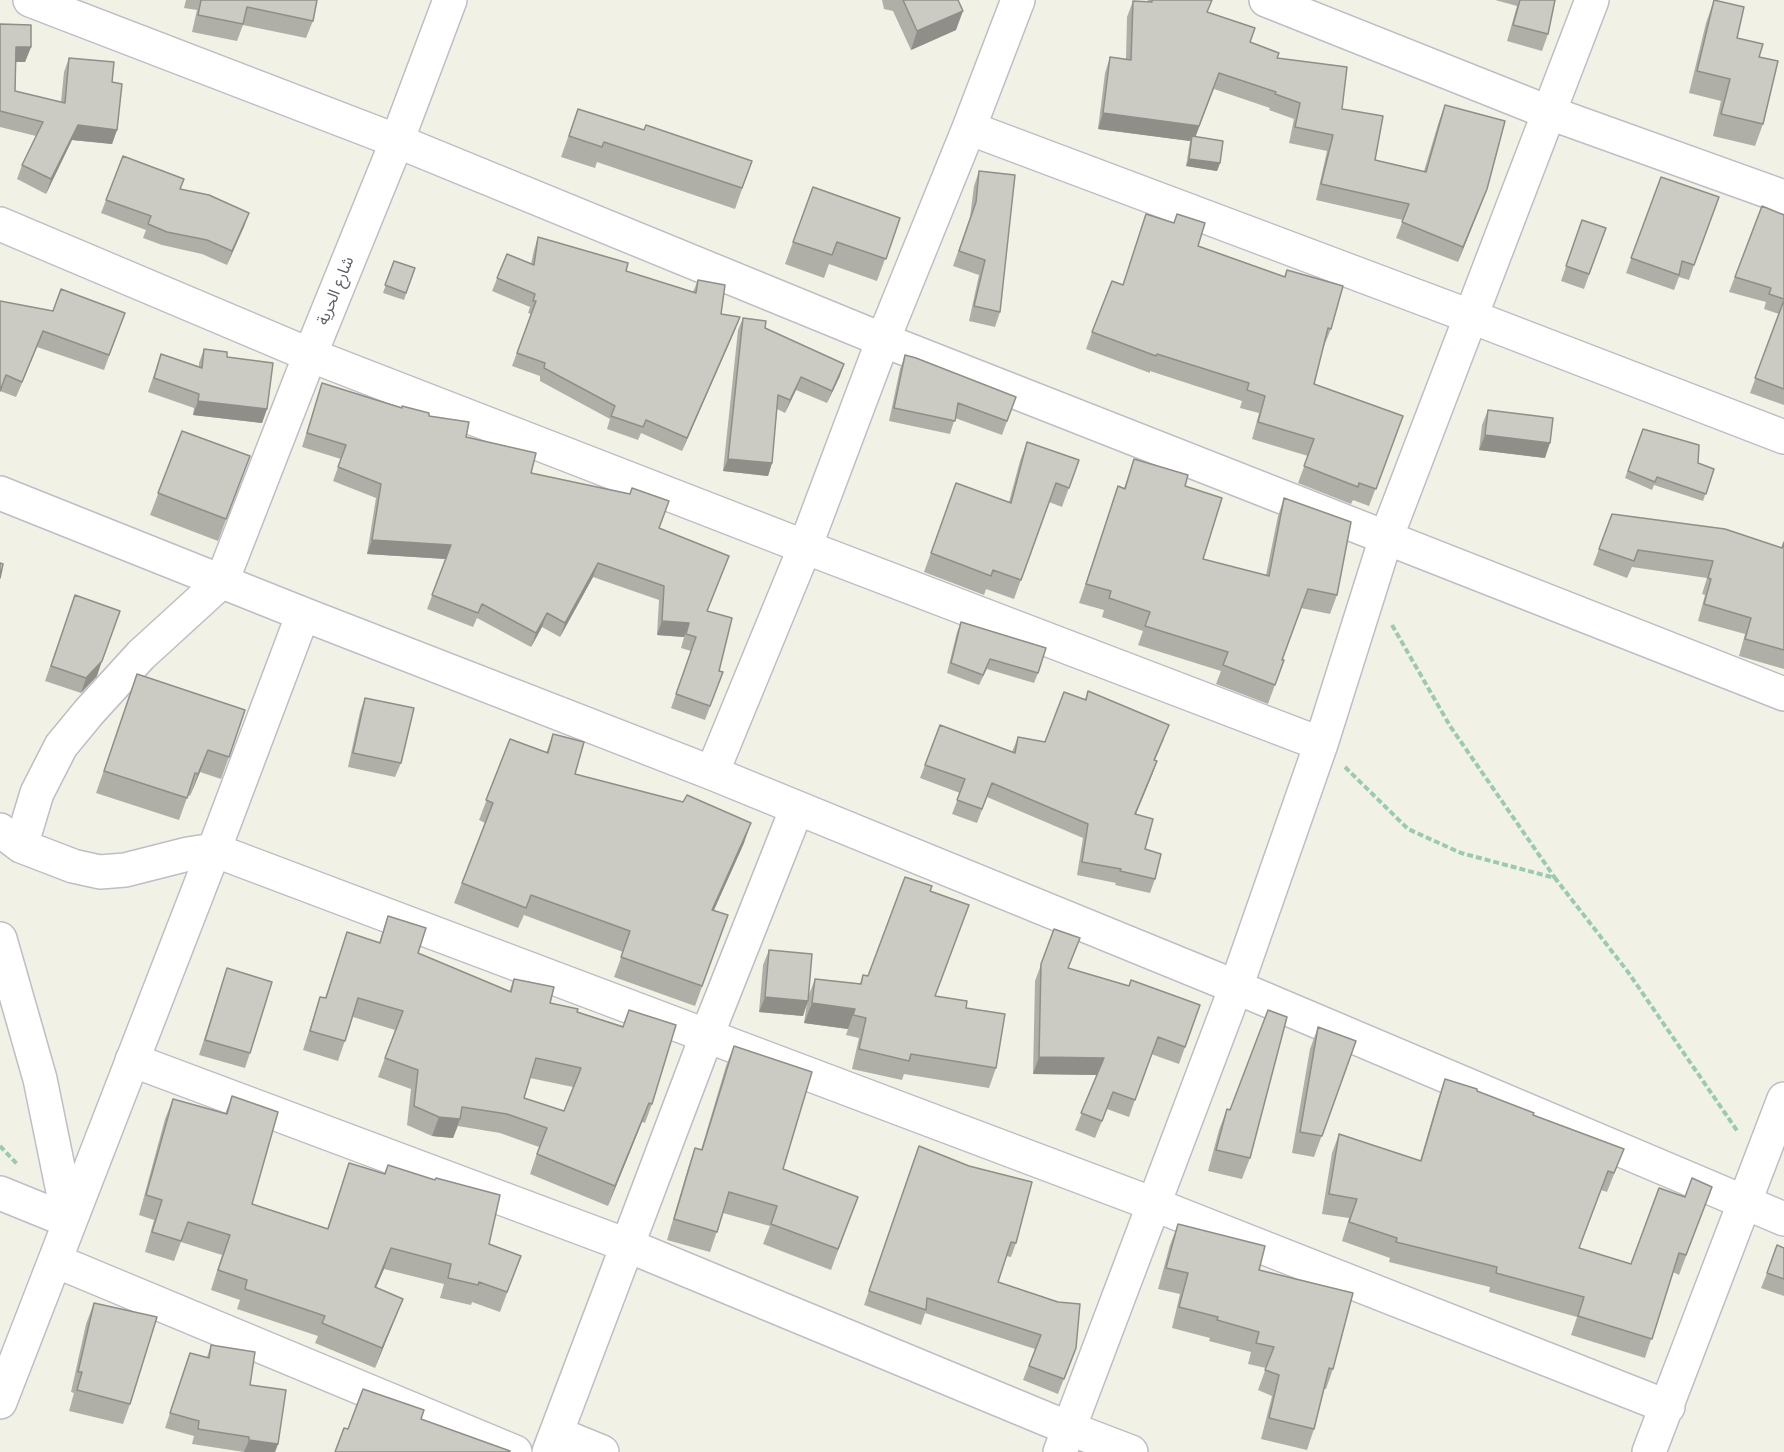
<!DOCTYPE html>
<html>
<head>
<meta charset="utf-8">
<style>
	body { margin:0 }
	canvas { display:block; background:#f1f1e6 }
</style>
</head>
<body>
<canvas width="1784" height="1452"></canvas>
<script>
const context = document.querySelector('canvas').getContext('2d');
context.lineJoin = 'round';
const shape = rows => new Path2D(rows.map(r => 'M' + r).join(''));
function strokePath(path, color, width, dash) { context.strokeStyle = color; context.lineWidth = width; context.lineCap = dash ? 'butt' : 'round'; context.setLineDash(dash || []); context.stroke(path); }
function fillPath(path, color) { context.fillStyle = color; context.fill(path, 'evenodd'); }
function drawText(font, color, halo, rows, align = 'center') {
  context.font = font + ' Arial,"Noto Sans Arabic",sans-serif'; context.lineWidth = 6; context.setLineDash([]); context.textBaseline = 'middle'; context.strokeStyle = halo; context.fillStyle = color; for (const [text, x, y, turn = 0] of rows) {
    context.save(); context.translate(x, y); context.rotate((+turn || 0) * Math.PI / 180); context.textAlign = isNaN(turn) ? turn : align; if (halo) context.strokeText(text, 0, 0); context.fillText(text, 0, 0); context.restore();
  }
}
const path = shape([
	[1392,625,1450,726,1555,878],
	[1345,767,1408,829,1461,853,1555,878,1628,972,1738,1132],
	[0,1146,18,1165]
]);
const minor = shape([
	[30,0,397,141,883,340,1784,694],
	[1266,0,1550,113,1784,197],
	[969,128,1472,317,1784,437],
	[0,224,310,355,805,547,1321,744],
	[0,493,303,614,712,773,1236,987,1784,1219],
	[712,773,805,547,883,340,969,128,1018,0],
	[0,830,21,846,73,866,100,872,125,870,188,854,214,850,1153,1204,1668,1407],
	[21,846,37,793,61,746,89,712,141,655,222,581,310,355,397,141,450,0],
	[0,939,40,1079,69,1221],
	[132,1060,629,1246,1068,1428,1131,1452],
	[0,1193,69,1221],
	[56,1261,515,1452],
	[0,1402,214,850,303,614],
	[558,1434,602,1452],
	[549,1452,707,1035,797,808],
	[1060,1452,1236,987,1321,744,1386,538,1592,0],
	[1649,1452,1784,1099]
]);
const wall = shape([
	[186,0,317,0,313,21,306,38,243,25,237,41,192,32,197,10,184,8],
	[882,0,958,0,956,30,911,50,893,11,884,9],
	[1148,0,1212,0,1207,12,1250,42,1277,58,1342,109,1375,160,1424,171,1439,121,1445,105,1487,189,1458,262,1396,238,1403,220,1316,200,1327,151,1289,143,1294,119,1269,110,1270,108,1214,89,1195,137,1220,163,1217,171,1186,166,1190,141,1098,129,1105,73,1110,57,1126,59,1127,17,1133,1,1147,2],
	[1495,0,1555,0,1548,34,1542,51,1507,41,1517,6],
	[1714,0,1737,38,1759,57,1763,124,1755,146,1713,136,1721,101,1689,93,1706,23],
	[0,24,31,47,25,62,16,62,15,91,61,102,64,72,69,58,112,82,117,130,112,144,72,140,46,194,17,179,22,165,36,136,0,127],
	[578,109,644,130,752,161,735,209,597,162,595,168,561,157],
	[123,156,180,189,249,213,227,265,202,254,162,245,143,238,146,230,101,213],
	[979,171,1000,312,995,327,969,321,979,275,953,266,970,217,974,186],
	[1661,177,1694,265,1689,280,1679,277,1674,290,1626,273],
	[813,187,900,218,877,281,829,264,824,278,785,264],
	[1762,206,1784,215,1784,405,1750,393,1779,314,1764,309,1766,302,1729,292],
	[1146,214,1198,246,1284,277,1287,270,1331,329,1324,346,1323,346,1314,384,1403,416,1369,506,1353,500,1351,504,1298,483,1308,456,1252,439,1259,413,1240,408,1242,401,1150,371,1150,373,1086,349,1092,332,1123,285],
	[1582,220,1606,228,1584,289,1561,281],
	[538,237,626,271,693,292,698,280,721,314,735,330,682,451,641,433,638,440,607,429,610,419,540,381,540,376,512,366,531,314,528,313,530,307,492,291,507,254,531,264,534,250],
	[394,261,415,268,404,300,383,293],
	[0,301,53,311,125,313,104,370,37,347,16,397,0,391],
	[743,318,765,328,840,376,827,403,796,390,785,413,777,409,772,463,768,476,723,471,738,330],
	[204,349,227,357,267,409,262,423,193,415,194,408,148,392,161,354,199,367,199,363],
	[905,355,1016,397,1002,435,955,418,950,434,889,421,900,369],
	[322,383,429,416,531,473,659,528,707,611,719,671,723,672,705,720,671,708,691,651,681,648,684,637,657,635,659,600,593,577,560,637,542,627,531,647,477,618,473,627,427,609,446,559,367,554,376,498,333,481,341,459,302,447],
	[1488,410,1545,458,1479,450,1482,425],
	[1643,429,1698,463,1714,469,1703,501,1654,485,1652,490,1625,478],
	[182,431,250,456,218,541,150,515],
	[1027,442,1079,460,1062,507,1049,502,1014,599,986,589,984,595,924,572,956,483,1009,502,1020,461],
	[1134,459,1185,486,1203,559,1266,575,1278,516,1284,498,1337,595,1330,614,1301,608,1282,660,1284,660,1268,704,1216,684,1221,671,1138,645,1143,631,1102,617,1104,610,1079,603,1118,486,1124,488],
	[1612,514,1782,548,1784,542,1784,669,1739,656,1745,634,1698,621,1705,595,1702,594,1707,578,1632,567,1627,578,1593,565],
	[75,595,97,676,81,693,45,681],
	[961,622,1038,673,1034,683,987,669,979,685,947,673,957,632],
	[137,674,229,757,221,779,200,772,190,796,188,795,179,820,96,793],
	[1088,691,1164,739,1155,760,1157,761,1152,775,1136,814,1145,849,1155,879,1150,893,1115,885,1116,883,1077,875,1083,838,987,797,977,823,952,814,960,793,920,778,940,725,1012,752,1018,737,1045,742,1085,699],
	[365,698,401,763,395,777,348,767,360,712],
	[553,734,575,774,744,843,714,910,728,915,695,1006,614,977,623,952,524,915,518,928,454,903,485,823,479,820,510,739,546,753],
	[930,891,936,996,966,1008,996,1068,989,1088,904,1074,902,1080,852,1069,859,1038,846,1035,848,1029,804,1023,807,1003,803,1016,759,1012,763,965,769,950,808,997,815,979,860,984,863,975,868,976],
	[388,916,418,953,509,992,514,979,550,1003,623,1026,629,1010,652,1104,645,1123,642,1122,608,1206,530,1174,539,1147,500,1133,458,1126,453,1138,432,1136,407,1125,411,1089,378,1077,395,1030,353,1017,338,1061,303,1050,320,997,325,998,347,932,379,943],
	[530,1078,573,1087,564,1111,524,1098],
	[1054,929,1068,968,1129,986,1200,1005,1179,1064,1151,1054,1129,1117,1107,1109,1095,1138,1075,1130,1097,1075,1033,1074,1035,981],
	[227,968,250,1053,245,1068,199,1055],
	[1318,1027,1356,1041,1314,1157,1292,1153,1310,1049],
	[734,1046,783,1169,858,1197,831,1270,763,1244,770,1226,723,1213,710,1252,667,1240,688,1168,695,1148,701,1150,726,1066],
	[1445,1079,1533,1115,1624,1149,1607,1192,1601,1190,1579,1248,1631,1264,1685,1197,1712,1187,1679,1275,1673,1272,1645,1358,1571,1335,1577,1317,1489,1292,1490,1287,1389,1262,1390,1258,1342,1241,1349,1218,1322,1214,1332,1153,1339,1134,1420,1161,1438,1099],
	[232,1096,252,1204,327,1229,349,1163,384,1174,388,1165,489,1244,521,1256,500,1312,472,1302,471,1305,440,1298,444,1284,384,1269,376,1288,403,1299,395,1319,375,1368,315,1343,318,1336,237,1309,240,1300,211,1290,222,1255,181,1242,174,1261,145,1252,154,1220,139,1215,165,1119,173,1099,225,1114],
	[1227,1109,1250,1158,1242,1179,1208,1171,1219,1130],
	[919,1146,1016,1243,1011,1257,1006,1256,998,1282,1076,1348,1058,1394,1023,1380,1035,1349,925,1313,921,1325,864,1305],
	[1178,1224,1259,1270,1333,1369,1326,1389,1324,1389,1314,1429,1307,1450,1261,1439,1272,1396,1258,1390,1266,1368,1248,1364,1251,1352,1209,1341,1210,1338,1172,1328,1180,1294,1158,1289,1170,1245],
	[1784,1248,1784,1296,1761,1288,1767,1273],
	[94,1303,130,1404,123,1424,69,1411,74,1393,71,1392,86,1324],
	[211,1345,250,1385,278,1444,275,1452,244,1452,192,1444,194,1436,165,1428,185,1368,207,1357]
]);
const shadedWall = shape([
	[963,11,956,30,911,50,917,31],
	[16,47,31,47,25,62,10,62],
	[1219,73,1194,141,1192,136,1190,141,1098,129,1103,113],
	[78,125,117,130,112,144,72,140,46,194,51,179],
	[1189,159,1220,163,1217,171,1186,166],
	[1487,189,1481,205,1458,262,1463,247],
	[249,213,244,227,227,265,232,251],
	[740,317,735,330,682,451,687,438],
	[43,331,37,347,16,397,22,382],
	[844,364,840,376,827,403,832,391],
	[801,377,796,390,785,413,790,400],
	[198,401,267,409,262,423,193,415],
	[1485,435,1550,443,1545,458,1479,450],
	[728,459,772,463,768,476,723,471],
	[372,540,451,545,446,559,367,554],
	[598,563,593,577,560,637,565,623],
	[547,613,542,627,531,647,536,633],
	[662,621,689,623,684,637,657,635],
	[102,661,97,676,81,693,86,678],
	[208,750,200,772,190,796,198,774],
	[1157,761,1152,775,1130,828,1135,814],
	[751,823,744,843,705,930,712,910],
	[765,997,808,1001,803,1016,759,1012],
	[812,1003,855,1009,848,1029,804,1023],
	[1039,1057,1104,1058,1097,1075,1033,1074],
	[649,1103,642,1122,608,1206,615,1186],
	[439,1117,460,1119,453,1138,432,1136],
	[391,1248,384,1269,367,1307,375,1287],
	[403,1299,395,1319,375,1368,382,1348],
	[249,1440,278,1444,275,1452,244,1452]
]);
const building = shape([
	[201,0,317,0,313,21,247,7,243,24,198,15,201,0],
	[903,0,958,0,963,11,917,31,903,0],
	[1152,0,1212,0,1207,12,1255,28,1250,42,1279,53,1277,58,1347,67,1342,109,1383,116,1375,160,1426,172,1445,105,1505,121,1487,189,1463,247,1402,222,1409,204,1321,184,1333,135,1295,127,1300,103,1275,94,1276,92,1219,73,1199,126,1103,113,1110,57,1131,60,1133,1,1152,2,1152,0],
	[1520,0,1555,0,1548,34,1513,25,1520,0],
	[1714,0,1744,7,1737,38,1763,44,1759,57,1778,61,1763,124,1721,114,1730,79,1697,71,1714,0],
	[0,24,31,25,31,47,16,47,15,91,65,103,69,58,114,62,112,82,122,84,117,130,78,125,51,179,22,165,43,122,0,111,0,24],
	[578,109,644,130,646,125,752,161,742,188,604,142,602,147,569,136,578,109],
	[1192,136,1223,141,1220,163,1189,159,1192,136],
	[123,156,184,179,180,189,209,195,249,213,232,251,207,240,167,232,148,224,151,216,106,200,123,156],
	[979,171,1015,175,1000,312,974,306,985,260,959,251,976,202,979,171],
	[1661,177,1719,197,1694,265,1682,261,1679,275,1631,258,1661,177],
	[813,187,900,218,886,259,837,242,832,255,793,242,813,187],
	[1762,206,1784,215,1784,299,1769,294,1771,288,1735,277,1762,206],
	[1146,214,1174,223,1177,214,1205,223,1198,246,1285,277,1287,270,1343,286,1331,329,1328,328,1314,384,1403,416,1376,489,1359,483,1358,487,1304,466,1314,439,1258,422,1265,396,1247,390,1249,383,1157,354,1156,356,1092,332,1112,281,1123,285,1146,214],
	[1582,220,1606,228,1589,274,1566,266,1582,220],
	[538,237,628,263,626,271,696,293,698,280,725,285,721,314,740,317,687,438,646,420,643,427,611,416,615,406,544,368,545,363,517,353,536,301,533,301,535,294,497,278,507,254,534,265,538,237],
	[394,261,415,268,406,293,385,285,394,261],
	[61,289,125,313,109,355,43,331,22,382,6,375,0,391,0,301,53,311,61,289],
	[1784,300,1784,389,1755,378,1784,300],
	[743,318,766,321,765,328,844,364,832,391,801,377,790,400,778,395,772,463,728,459,743,318],
	[204,349,227,352,227,357,273,363,267,409,198,401,199,394,154,378,161,354,202,368,204,349],
	[905,355,916,358,1016,397,1007,421,958,403,955,421,894,408,905,355],
	[322,383,402,408,402,406,429,413,429,416,469,422,466,437,536,453,531,473,630,494,632,488,669,501,659,528,729,556,707,611,732,618,719,671,723,672,710,706,676,694,696,637,686,634,689,623,662,621,664,586,598,563,565,623,547,613,536,633,482,604,478,613,432,595,451,545,372,540,381,484,338,467,346,445,307,433,322,383],
	[1488,410,1553,418,1550,443,1485,435,1488,410],
	[1643,429,1699,445,1698,463,1714,469,1706,494,1657,477,1655,482,1628,471,1643,429],
	[182,431,250,456,226,519,158,493,182,431],
	[1027,442,1079,460,1069,488,1056,483,1021,580,993,570,991,576,931,553,956,483,1011,503,1027,442],
	[1134,459,1188,475,1185,486,1222,498,1203,559,1269,576,1284,498,1351,522,1337,595,1308,589,1282,660,1284,660,1275,685,1223,665,1228,652,1145,626,1150,612,1109,598,1111,591,1086,584,1118,486,1125,489,1134,459],
	[1612,514,1725,529,1782,548,1784,542,1784,650,1745,639,1751,618,1704,604,1711,579,1708,578,1713,561,1638,550,1634,561,1599,549,1612,514],
	[0,563,3,564,0,578,0,563],
	[75,595,120,611,102,661,86,678,51,666,75,595],
	[961,622,1046,648,1038,673,990,659,983,675,951,663,961,622],
	[137,674,245,710,229,757,208,750,198,774,195,773,187,798,104,771,137,674],
	[1088,691,1169,725,1154,760,1157,761,1135,814,1153,819,1145,849,1161,854,1155,879,1120,871,1121,869,1082,862,1088,824,992,783,982,809,957,800,965,779,925,765,940,725,1015,753,1018,737,1045,742,1064,692,1086,700,1088,691],
	[365,698,414,708,401,763,353,753,365,698],
	[553,734,584,742,575,774,683,802,687,795,751,823,712,910,728,915,702,986,621,957,630,931,531,895,526,908,462,883,493,803,486,800,510,739,548,753,553,734],
	[905,877,932,886,930,891,969,905,935,996,967,1001,966,1008,1005,1014,996,1068,911,1054,909,1061,859,1049,866,1018,853,1015,855,1009,812,1003,815,979,861,984,863,975,868,976,905,877],
	[388,916,426,928,418,953,511,992,514,979,554,987,550,1003,578,1009,577,1012,623,1027,629,1010,676,1025,652,1104,649,1103,615,1186,537,1154,547,1128,507,1114,462,1107,460,1119,439,1117,414,1106,418,1070,385,1058,403,1011,358,998,345,1041,310,1031,320,997,326,998,347,932,380,943,388,916],
	[536,1058,581,1068,564,1111,524,1098,536,1058],
	[1054,929,1080,938,1068,968,1129,986,1131,980,1200,1005,1185,1047,1158,1037,1135,1100,1113,1092,1102,1121,1081,1113,1104,1058,1039,1057,1041,964,1054,929],
	[769,950,812,954,808,1001,765,997,769,950],
	[227,968,272,982,250,1053,205,1040,227,968],
	[1268,1010,1287,1017,1250,1158,1216,1150,1227,1109,1230,1110,1268,1010],
	[1318,1027,1356,1041,1322,1136,1300,1132,1318,1027],
	[734,1046,812,1072,783,1169,858,1197,838,1249,771,1224,777,1206,729,1192,717,1232,674,1219,695,1148,702,1150,734,1046],
	[1445,1079,1477,1089,1477,1091,1534,1113,1533,1115,1624,1149,1614,1173,1608,1171,1579,1248,1631,1264,1659,1188,1685,1197,1692,1178,1712,1187,1686,1255,1679,1253,1652,1339,1578,1316,1584,1297,1496,1273,1497,1267,1396,1242,1397,1238,1349,1222,1357,1199,1329,1194,1339,1134,1421,1161,1445,1079],
	[232,1096,278,1112,252,1204,328,1229,349,1163,385,1174,388,1165,435,1180,436,1178,500,1195,489,1244,521,1256,507,1292,479,1282,478,1285,448,1278,451,1264,391,1248,375,1287,403,1299,382,1348,322,1323,325,1316,245,1289,247,1280,218,1270,230,1235,188,1222,181,1241,152,1232,162,1200,146,1195,173,1099,227,1114,232,1096],
	[919,1146,969,1166,1032,1182,1016,1243,1011,1242,998,1282,1058,1302,1080,1304,1076,1348,1064,1379,1029,1366,1041,1335,927,1298,926,1310,869,1291,919,1146],
	[1178,1224,1265,1246,1259,1270,1353,1293,1333,1369,1329,1368,1314,1429,1269,1418,1279,1375,1265,1370,1274,1347,1256,1343,1259,1332,1217,1320,1218,1317,1179,1307,1188,1273,1166,1268,1178,1224],
	[1777,1245,1784,1248,1784,1279,1767,1273,1777,1245],
	[94,1303,157,1317,130,1404,77,1390,82,1372,78,1372,94,1303],
	[211,1345,255,1352,250,1385,286,1390,278,1444,249,1440,249,1437,198,1429,199,1421,170,1413,190,1353,209,1358,211,1345],
	[363,1389,424,1410,421,1419,510,1451,510,1452,335,1452,344,1428,348,1429,363,1389]
]);
const streetNames = [
	["شارع الحرية",336,291,-68]
];
strokePath(minor, '#bebec5', 36);
strokePath(path, '#9acbb2', 4, [6, 3]);
strokePath(minor, '#fff', 33);
fillPath(wall, '#afafa8');
fillPath(shadedWall, '#8f8e88');
fillPath(building, '#cccbc3');
strokePath(building, '#8f8e88', 1.5);
drawText('16px', '#5e6067', '#fff', streetNames);
</script>
</body>
</html>
